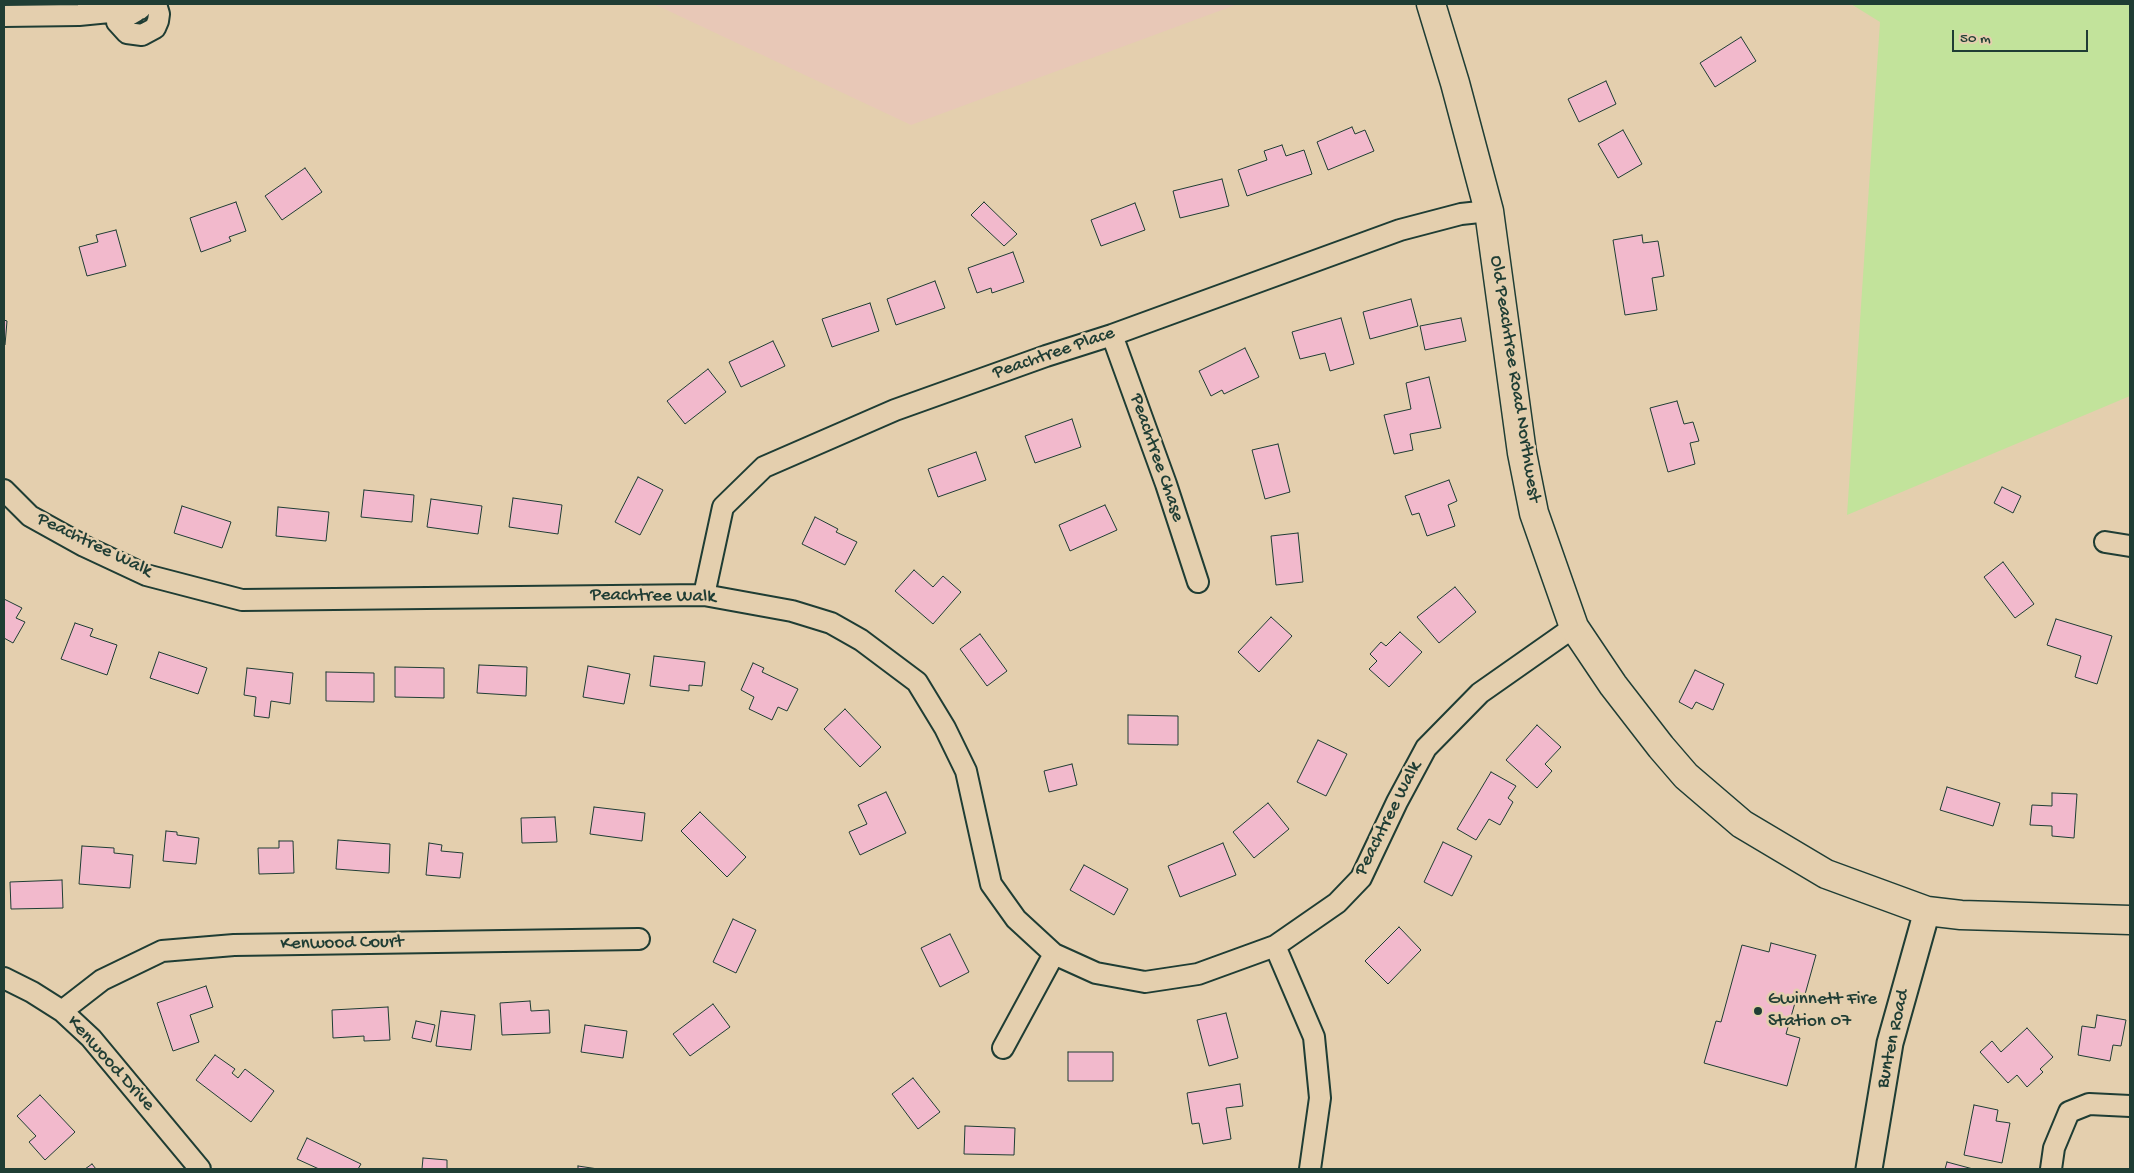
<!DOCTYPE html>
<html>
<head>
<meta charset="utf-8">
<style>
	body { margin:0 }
	#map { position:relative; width:2134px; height:1173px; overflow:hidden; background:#e4cfae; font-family:"Gochi Hand",sans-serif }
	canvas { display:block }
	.frame { position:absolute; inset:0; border:5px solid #1f3d34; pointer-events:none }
	.scale { position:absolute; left:1952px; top:30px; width:136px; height:22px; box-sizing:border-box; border:2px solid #1f3d34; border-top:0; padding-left:6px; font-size:15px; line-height:18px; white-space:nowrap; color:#1f3d34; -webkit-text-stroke:4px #e4cfae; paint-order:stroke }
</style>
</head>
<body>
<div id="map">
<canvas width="2134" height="1173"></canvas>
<div class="frame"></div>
<div class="scale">50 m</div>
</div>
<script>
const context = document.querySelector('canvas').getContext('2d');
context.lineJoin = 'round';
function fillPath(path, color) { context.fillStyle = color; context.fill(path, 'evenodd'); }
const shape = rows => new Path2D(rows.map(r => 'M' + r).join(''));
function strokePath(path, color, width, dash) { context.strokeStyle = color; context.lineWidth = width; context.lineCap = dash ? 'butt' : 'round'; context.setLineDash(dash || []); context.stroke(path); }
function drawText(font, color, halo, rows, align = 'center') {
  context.font = font + ' "Gochi Hand",sans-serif'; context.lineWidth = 5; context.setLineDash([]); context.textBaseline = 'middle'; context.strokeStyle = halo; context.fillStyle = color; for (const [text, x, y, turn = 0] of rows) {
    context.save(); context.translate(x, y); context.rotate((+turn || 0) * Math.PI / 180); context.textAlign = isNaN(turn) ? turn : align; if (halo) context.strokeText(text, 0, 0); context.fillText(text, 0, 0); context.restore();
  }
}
const built = shape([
	[654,4,1238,4,911,125]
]);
const green = shape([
	[1851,4,2130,4,2130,396,1847,515,1880,22]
]);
const building = shape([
	[1741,37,1756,61,1715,87,1700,63,1741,37],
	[1606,81,1616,104,1579,122,1568,99,1606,81],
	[1352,127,1355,134,1365,130,1374,151,1328,170,1317,142,1352,127],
	[1623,130,1642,164,1618,178,1598,144,1623,130],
	[1282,145,1286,156,1304,150,1312,174,1247,196,1238,170,1267,160,1264,151,1282,145],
	[305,168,322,192,282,220,265,196,305,168],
	[1222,179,1229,206,1180,218,1173,191,1222,179],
	[236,202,246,231,229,237,231,241,201,252,190,218,236,202],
	[984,202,1017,234,1004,246,971,215,984,202],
	[1135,203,1145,230,1101,246,1091,220,1135,203],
	[116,230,126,266,87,276,79,247,98,242,96,235,116,230],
	[1642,235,1643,243,1658,241,1664,276,1652,278,1657,310,1625,315,1613,240,1642,235],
	[1013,252,1024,282,992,293,991,288,977,293,968,268,1013,252],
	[935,281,945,308,896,325,887,299,935,281],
	[1411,299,1418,326,1370,339,1363,312,1411,299],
	[870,303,879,331,832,347,822,319,870,303],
	[1341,318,1354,364,1330,371,1325,353,1300,359,1292,332,1341,318],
	[1461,318,1466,341,1425,350,1420,326,1461,318],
	[4,320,7,321,5,345,4,345,4,320],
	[773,341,785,366,741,387,729,362,773,341],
	[1245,348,1259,377,1224,394,1222,390,1211,396,1199,371,1245,348],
	[708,369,726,392,685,424,667,401,708,369],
	[1429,377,1441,428,1410,434,1413,450,1394,454,1384,415,1411,409,1406,383,1429,377],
	[1677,401,1684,424,1693,422,1699,441,1690,443,1695,464,1668,472,1650,408,1677,401],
	[1072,419,1081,447,1035,463,1025,436,1072,419],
	[1278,444,1290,492,1265,499,1252,450,1278,444],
	[976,452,986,480,938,497,928,469,976,452],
	[638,477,663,490,640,535,615,522,638,477],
	[1449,480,1457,501,1448,505,1455,526,1427,536,1419,513,1412,515,1405,496,1449,480],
	[2002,487,2021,496,2013,513,1994,503,2002,487],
	[364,490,414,495,412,522,361,517,364,490],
	[513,498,562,505,558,534,509,527,513,498],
	[431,499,482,506,478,534,427,527,431,499],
	[1105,505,1117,530,1070,551,1059,525,1105,505],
	[182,506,231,522,222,548,174,533,182,506],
	[278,507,329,512,326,541,276,536,278,507],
	[815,517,838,529,836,532,857,542,845,565,802,544,815,517],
	[1298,533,1303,582,1276,585,1271,536,1298,533],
	[2003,562,2034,604,2015,618,1984,577,2003,562],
	[914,570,933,587,943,576,961,592,933,624,895,591,914,570],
	[1455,587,1476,612,1439,643,1417,617,1455,587],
	[4,599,22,608,16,618,25,622,13,643,4,638,4,599],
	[1271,617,1292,636,1259,672,1238,652,1271,617],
	[2056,619,2112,636,2097,684,2075,677,2081,656,2047,645,2056,619],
	[75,623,93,629,90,636,117,645,107,675,61,659,75,623],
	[1400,632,1422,652,1389,687,1369,669,1377,661,1370,654,1381,642,1386,646,1400,632],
	[980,634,1007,671,987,686,960,649,980,634],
	[159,652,207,668,198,694,150,678,159,652],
	[654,656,705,662,702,686,689,685,689,691,650,686,654,656],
	[753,663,764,668,762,672,798,689,787,711,778,707,772,720,749,709,754,697,741,690,753,663],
	[479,665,527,667,526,696,477,693,479,665],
	[588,666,630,674,624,704,583,697,588,666],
	[395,667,444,668,444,698,395,697,395,667],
	[247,668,293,673,290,704,271,701,269,718,254,716,256,697,244,695,247,668],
	[1695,670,1724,684,1713,710,1696,702,1692,709,1679,702,1695,670],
	[326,672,374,673,374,702,326,701,326,672],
	[845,709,881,747,860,767,824,729,845,709],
	[1128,715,1178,716,1178,745,1128,744,1128,715],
	[1537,725,1561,747,1545,764,1552,771,1537,788,1506,760,1537,725],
	[1318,740,1347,754,1326,796,1297,782,1318,740],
	[1072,764,1077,785,1049,792,1044,771,1072,764],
	[1491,772,1516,786,1508,798,1513,802,1500,825,1489,819,1476,840,1457,829,1491,772],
	[1947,787,2000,803,1993,826,1940,810,1947,787],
	[886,792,906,833,860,855,849,832,867,824,858,805,886,792],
	[2052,793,2077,794,2074,838,2052,836,2052,826,2030,825,2032,805,2052,806,2052,793],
	[1268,803,1289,829,1254,858,1233,832,1268,803],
	[594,807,645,813,642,841,590,834,594,807],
	[700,812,746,857,727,877,681,831,700,812],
	[555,817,557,842,522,843,521,818,555,817],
	[166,831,177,832,177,835,199,838,196,864,163,861,166,831],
	[338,840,390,844,389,873,336,869,338,840],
	[279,841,293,841,294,873,259,874,258,848,279,848,279,841],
	[1443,842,1472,856,1452,896,1424,882,1443,842],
	[429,843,442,845,441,851,463,853,460,878,426,875,429,843],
	[1223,843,1236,875,1180,897,1168,866,1223,843],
	[82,846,114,848,114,853,133,855,130,888,79,884,82,846],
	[1084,865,1128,889,1114,915,1070,890,1084,865],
	[62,880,63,908,11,909,10,882,62,880],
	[733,919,756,930,736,973,713,962,733,919],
	[1399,927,1421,950,1388,984,1365,961,1399,927],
	[950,934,969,972,940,987,921,948,950,934],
	[1771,943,1816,955,1804,998,1797,996,1786,1034,1800,1038,1787,1086,1704,1063,1716,1021,1721,1022,1742,945,1769,952,1771,943],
	[206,986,213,1007,190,1015,199,1042,173,1051,157,1003,206,986],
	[530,1001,531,1011,549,1010,550,1033,502,1035,500,1003,530,1001],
	[713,1004,730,1027,690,1056,673,1034,713,1004],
	[388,1007,390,1040,364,1041,364,1036,333,1038,332,1010,388,1007],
	[441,1011,475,1015,471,1050,436,1046,441,1011],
	[1226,1013,1238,1058,1209,1066,1197,1020,1226,1013],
	[2097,1015,2126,1020,2121,1046,2113,1045,2110,1061,2078,1055,2082,1026,2095,1028,2097,1015],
	[416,1021,435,1025,431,1042,412,1038,416,1021],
	[585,1025,627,1031,623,1058,581,1052,585,1025],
	[2027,1028,2053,1057,2040,1069,2043,1072,2027,1087,2017,1075,2008,1083,1980,1052,1992,1041,2001,1052,2027,1028],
	[1068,1052,1113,1052,1113,1081,1068,1081,1068,1052],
	[215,1055,235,1069,232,1073,238,1078,245,1069,274,1091,251,1122,196,1080,215,1055],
	[913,1078,940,1112,918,1129,892,1094,913,1078],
	[1240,1084,1243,1106,1226,1108,1231,1139,1203,1144,1199,1123,1192,1124,1187,1093,1240,1084],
	[40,1095,75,1132,45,1160,29,1142,36,1136,17,1116,40,1095],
	[1974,1105,1998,1110,1996,1121,2010,1123,2002,1163,1964,1155,1974,1105],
	[965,1126,1015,1128,1014,1155,964,1154,965,1126],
	[307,1138,361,1164,358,1169,319,1169,297,1159,307,1138],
	[423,1158,447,1160,447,1169,422,1169,423,1158],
	[1947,1162,1973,1169,1945,1169,1947,1162],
	[92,1164,96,1169,85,1169,92,1164],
	[578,1166,598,1169,578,1169,578,1166]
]);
const minor = shape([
	[136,11,117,22,127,33,142,35,155,28,158,21,159,14,156,4],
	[4,16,79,15,140,9],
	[1112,335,1166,484,1198,582],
	[4,490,30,516,84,546,146,575,242,600,704,595,792,611,831,623,861,640,917,682,945,728,966,771,991,884,1016,919,1054,954,1096,973,1145,982,1198,974,1275,946,1337,903,1361,878,1397,802,1426,748,1480,693,1574,627],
	[2105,542,2130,546],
	[704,595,723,507,764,467,895,410,1046,356,1112,335,1400,230,1461,214,1489,211],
	[1275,946,1314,1037,1320,1098,1310,1169],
	[4,978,32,992,62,1011,91,1038,200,1169],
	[62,1011,102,980,162,951,234,945,639,939],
	[1003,1048,1054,954],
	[2051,1169,2054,1148,2069,1112,2089,1104,2130,1106]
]);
const tertiary = shape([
	[1869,1169,1890,1043,1927,911]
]);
const secondary = shape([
	[1431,4,1455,83,1489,211,1522,453,1534,513,1574,627,1613,685,1661,747,1686,776,1742,824,1826,874,1927,911,1961,915,2130,920]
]);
const markers = [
	[1758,1011,5,"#1f3d34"]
];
const streetNames = [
	["Peachtree Place",1054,354,-19],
	["Old Peachtree Road Northwest",1514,379,81],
	["Peachtree Chase",1156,458,71],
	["Peachtree Walk",94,546,26],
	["Peachtree Walk",653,597,1],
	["Peachtree Walk",1389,819,-63],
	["Kenwood Court",342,944,-1],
	["Bunten Road",1894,1039,-78],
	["Kenwood Drive",110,1064,48]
];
const poiNames = [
	["Gwinnett Fire",1768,1000],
	["Station 07",1768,1022]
];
fillPath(built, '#e8c8b7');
fillPath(green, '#c2e39b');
fillPath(building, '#f2b9cc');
strokePath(building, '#1f3d34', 1);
strokePath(minor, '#1f3d34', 24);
strokePath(tertiary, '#1f3d34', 29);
strokePath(secondary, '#1f3d34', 31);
strokePath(minor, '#e4cfae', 20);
strokePath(tertiary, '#e4cfae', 25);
strokePath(secondary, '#e4cfae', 28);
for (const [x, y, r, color] of markers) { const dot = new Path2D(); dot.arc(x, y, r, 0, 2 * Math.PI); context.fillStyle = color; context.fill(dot); strokePath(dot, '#e4cfae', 2); }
drawText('19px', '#1f3d34', '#e4cfae', streetNames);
drawText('19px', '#1f3d34', '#e4cfae', poiNames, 'left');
</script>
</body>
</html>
